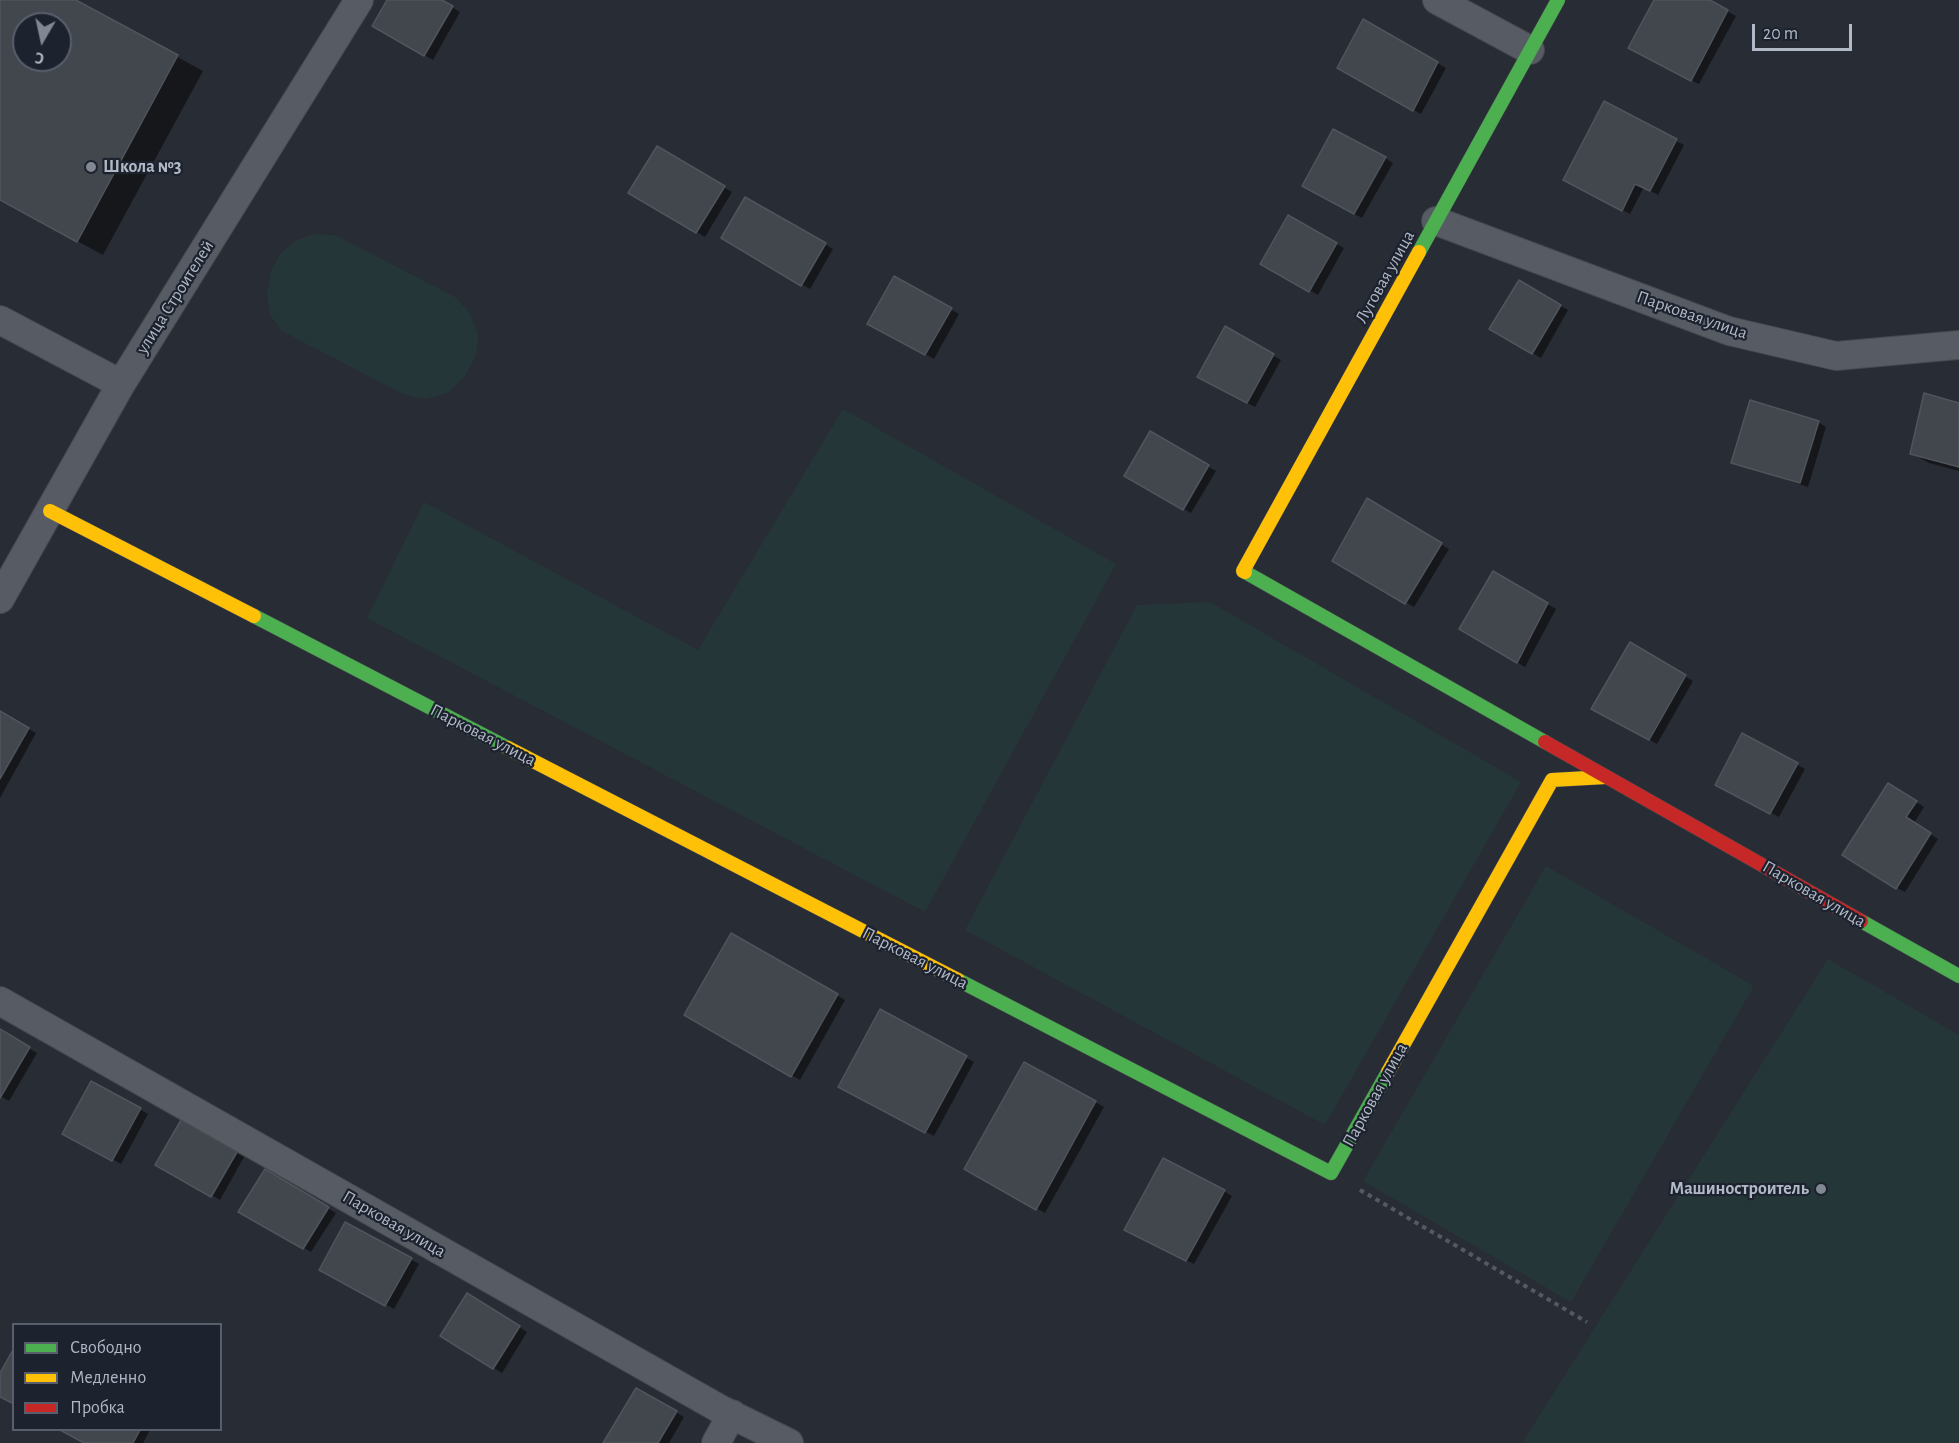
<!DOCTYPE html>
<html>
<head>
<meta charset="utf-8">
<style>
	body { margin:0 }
	#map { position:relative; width:1959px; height:1443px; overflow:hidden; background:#282c34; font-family:"Alegreya Sans",sans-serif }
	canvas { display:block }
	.legend { position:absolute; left:12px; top:1323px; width:210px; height:108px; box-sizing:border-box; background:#1c222e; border:2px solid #585e6b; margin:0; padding:8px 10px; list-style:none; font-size:18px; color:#b1b8c6 }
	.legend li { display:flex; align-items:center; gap:12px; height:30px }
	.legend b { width:30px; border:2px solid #585e6b }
	.north { position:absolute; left:12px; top:12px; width:60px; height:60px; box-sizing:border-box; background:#1c222e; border:2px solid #585e6b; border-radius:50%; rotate:189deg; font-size:16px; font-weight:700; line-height:24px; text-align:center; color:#b1b8c6 }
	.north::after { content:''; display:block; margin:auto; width:21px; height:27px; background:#818793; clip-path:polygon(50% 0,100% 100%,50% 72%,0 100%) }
	.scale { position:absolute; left:1752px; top:24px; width:100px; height:27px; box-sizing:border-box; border:3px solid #b1b8c6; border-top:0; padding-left:8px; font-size:18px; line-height:21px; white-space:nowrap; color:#b1b8c6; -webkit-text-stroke:4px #1c222e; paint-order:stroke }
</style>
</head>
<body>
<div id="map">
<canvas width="1959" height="1443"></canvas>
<ul class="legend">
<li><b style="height:8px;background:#4caf50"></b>Свободно</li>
<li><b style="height:8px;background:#ffc107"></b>Медленно</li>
<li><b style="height:8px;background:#c62828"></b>Пробка</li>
</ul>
<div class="north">С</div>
<div class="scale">20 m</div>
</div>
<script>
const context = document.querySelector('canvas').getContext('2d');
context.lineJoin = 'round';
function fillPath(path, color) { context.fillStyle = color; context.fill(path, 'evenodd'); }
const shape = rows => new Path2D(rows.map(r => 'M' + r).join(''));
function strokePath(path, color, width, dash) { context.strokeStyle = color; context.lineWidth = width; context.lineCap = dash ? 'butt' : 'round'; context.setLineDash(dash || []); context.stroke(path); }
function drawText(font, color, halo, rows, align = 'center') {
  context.font = font + ' "Alegreya Sans",sans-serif'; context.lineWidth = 4.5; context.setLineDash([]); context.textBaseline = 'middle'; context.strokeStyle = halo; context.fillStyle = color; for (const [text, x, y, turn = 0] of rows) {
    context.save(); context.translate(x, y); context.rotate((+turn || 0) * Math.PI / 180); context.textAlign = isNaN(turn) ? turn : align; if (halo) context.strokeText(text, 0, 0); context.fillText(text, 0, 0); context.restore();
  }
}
const green = shape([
	[314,234,335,235,455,297,469,312,478,334,476,356,465,376,448,393,426,399,403,394,282,331,270,315,267,293,271,271,280,254,295,241],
	[843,409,1116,564,925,912,367,618,424,502,698,650],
	[1210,602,1521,782,1325,1125,965,930,1137,605],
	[1546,866,1754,986,1571,1302,1363,1181],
	[1828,959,1959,1035,1959,1443,1522,1443]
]);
const shadow = shape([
	[0,0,73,0,203,71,103,255,0,199],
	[24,24,60,24,60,60,24,60],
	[389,0,440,0,460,12,433,60,374,26],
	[1656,0,1706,0,1736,16,1699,84,1638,52],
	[1364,21,1446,68,1421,114,1339,67],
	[1676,141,1684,145,1658,195,1644,187,1630,214,1573,184],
	[657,148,732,192,705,237,630,192],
	[1385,158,1393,163,1362,218,1304,186],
	[746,199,833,249,810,289,723,238],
	[1288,217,1344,248,1318,295,1263,264],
	[894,278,959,314,934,359,869,323],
	[1519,282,1568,310,1541,358,1491,329],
	[1225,328,1281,360,1255,407,1207,381],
	[1959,404,1959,471,1929,463,1911,453],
	[1818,422,1826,427,1808,487,1733,462],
	[1150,433,1216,471,1191,513,1126,475],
	[1367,500,1449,549,1414,607,1334,560],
	[1493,573,1556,609,1525,667,1461,629],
	[1631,644,1693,681,1657,744,1593,708],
	[0,713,36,733,0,798],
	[1742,735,1805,769,1779,817,1725,789],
	[1889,785,1924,807,1914,823,1938,839,1905,892,1897,888],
	[731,935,845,1000,800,1080,686,1015],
	[881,1011,974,1062,934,1136,840,1086],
	[0,1031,37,1053,9,1101,0,1096],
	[1025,1064,1104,1107,1045,1213,966,1168],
	[92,1083,148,1114,121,1164,64,1133],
	[181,1122,244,1157,220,1200,157,1164],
	[265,1171,336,1213,311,1252,240,1211],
	[1224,1191,1232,1196,1194,1264,1133,1234],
	[346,1224,419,1264,394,1309,321,1269],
	[468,1295,527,1332,502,1373,442,1336],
	[637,1390,684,1417,669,1443,605,1443],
	[62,1430,150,1430,143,1443,87,1443]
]);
const building = shape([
	[0,0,76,0,178,55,77,242,0,200,0,0],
	[24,24,60,24,60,60,24,60,24,24],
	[387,0,442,0,453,6,424,56,372,26,387,0],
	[1654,0,1710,0,1728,10,1691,81,1628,48,1654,0],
	[1363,19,1438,62,1413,111,1337,68,1363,19],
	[1604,101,1677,139,1650,191,1635,184,1622,211,1563,180,1604,101],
	[1333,129,1386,157,1354,214,1302,186,1333,129],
	[657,146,725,186,696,233,628,193,657,146],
	[745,197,826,243,801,286,721,238,745,197],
	[1288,215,1337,243,1309,292,1260,264,1288,215],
	[894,276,952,308,925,355,867,324,894,276],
	[1519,280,1561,305,1532,354,1489,329,1519,280],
	[1225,326,1274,354,1247,403,1197,377,1225,326],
	[1924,393,1959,403,1959,467,1910,454,1924,393],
	[1750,400,1819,421,1800,483,1731,463,1750,400],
	[1150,431,1209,465,1183,510,1124,476,1150,431],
	[1367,498,1442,543,1405,604,1332,561,1367,498],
	[1493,571,1548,603,1517,663,1459,629,1493,571],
	[1630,642,1686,675,1649,740,1591,709,1630,642],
	[0,711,29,728,0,779,0,711],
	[1742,733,1798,763,1770,814,1715,785,1742,733],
	[1888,783,1917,801,1906,817,1931,833,1896,889,1842,855,1888,783],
	[731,933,838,994,791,1077,684,1015,731,933],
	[880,1009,967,1056,925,1133,838,1087,880,1009],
	[0,1029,30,1047,0,1098,0,1029],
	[1024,1062,1096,1101,1036,1210,964,1169,1024,1062],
	[91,1081,141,1108,112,1161,62,1134,91,1081],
	[181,1120,237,1152,211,1197,155,1165,181,1120],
	[1163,1158,1225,1190,1186,1261,1124,1230,1163,1158],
	[265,1169,329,1207,303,1249,238,1212,265,1169],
	[345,1222,412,1258,385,1306,319,1270,345,1222],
	[467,1293,520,1326,493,1369,440,1336,467,1293],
	[14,1348,14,1404,0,1397,0,1373,14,1348],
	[636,1388,677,1411,658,1443,603,1443,636,1388],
	[60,1430,140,1430,133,1443,84,1443,60,1430]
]);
const path = shape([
	[1360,1190,1587,1322]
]);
const street = shape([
	[1437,0,1530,50],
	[1436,221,1729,331,1836,356,1959,345],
	[0,320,121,384],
	[0,599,121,384,359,0],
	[0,1001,720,1409,789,1443],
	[716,1443,732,1414]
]);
const fast = shape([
	[1419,252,1558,0],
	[1245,572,1545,742],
	[254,616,508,748],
	[1861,921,1959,976],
	[958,980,1331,1173,1388,1072]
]);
const slow = shape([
	[50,511,254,616],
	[1245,572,1243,571,1419,252],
	[508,748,958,980],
	[1388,1072,1552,780,1606,777]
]);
const jam = shape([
	[1545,742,1861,921]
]);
const markers = [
	[91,167,6,"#818793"],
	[1821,1189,6,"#818793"]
];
const poiNames = [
	["Школа №3",103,167],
	["Машиностроитель",1809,1189,"right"]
];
const streetNames = [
	["Луговая улица",1385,277,-61],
	["улица Строителей",175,297,-58],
	["Парковая улица",1692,315,19],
	["Парковая улица",483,735,27],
	["Парковая улица",1814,894,30],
	["Парковая улица",915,958,27],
	["Парковая улица",1375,1095,-61],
	["Парковая улица",394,1224,30]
];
fillPath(green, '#253639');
fillPath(shadow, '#0007');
fillPath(building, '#42464d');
strokePath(building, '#50545c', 1.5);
strokePath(street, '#44474d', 30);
strokePath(fast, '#44474d', 15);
strokePath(slow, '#44474d', 15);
strokePath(jam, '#44474d', 15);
strokePath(path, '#555a60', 4, [4.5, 4.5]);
strokePath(street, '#575b63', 28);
strokePath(fast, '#4caf50', 14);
strokePath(slow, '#ffc107', 14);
strokePath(jam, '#c62828', 14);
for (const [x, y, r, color] of markers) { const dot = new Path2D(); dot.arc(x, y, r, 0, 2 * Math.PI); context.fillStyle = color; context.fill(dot); strokePath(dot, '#1c222e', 2); }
drawText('bold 18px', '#b1b8c6', '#1c222e', poiNames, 'left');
drawText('18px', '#b1b8c6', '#1c222e', streetNames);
</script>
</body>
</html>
